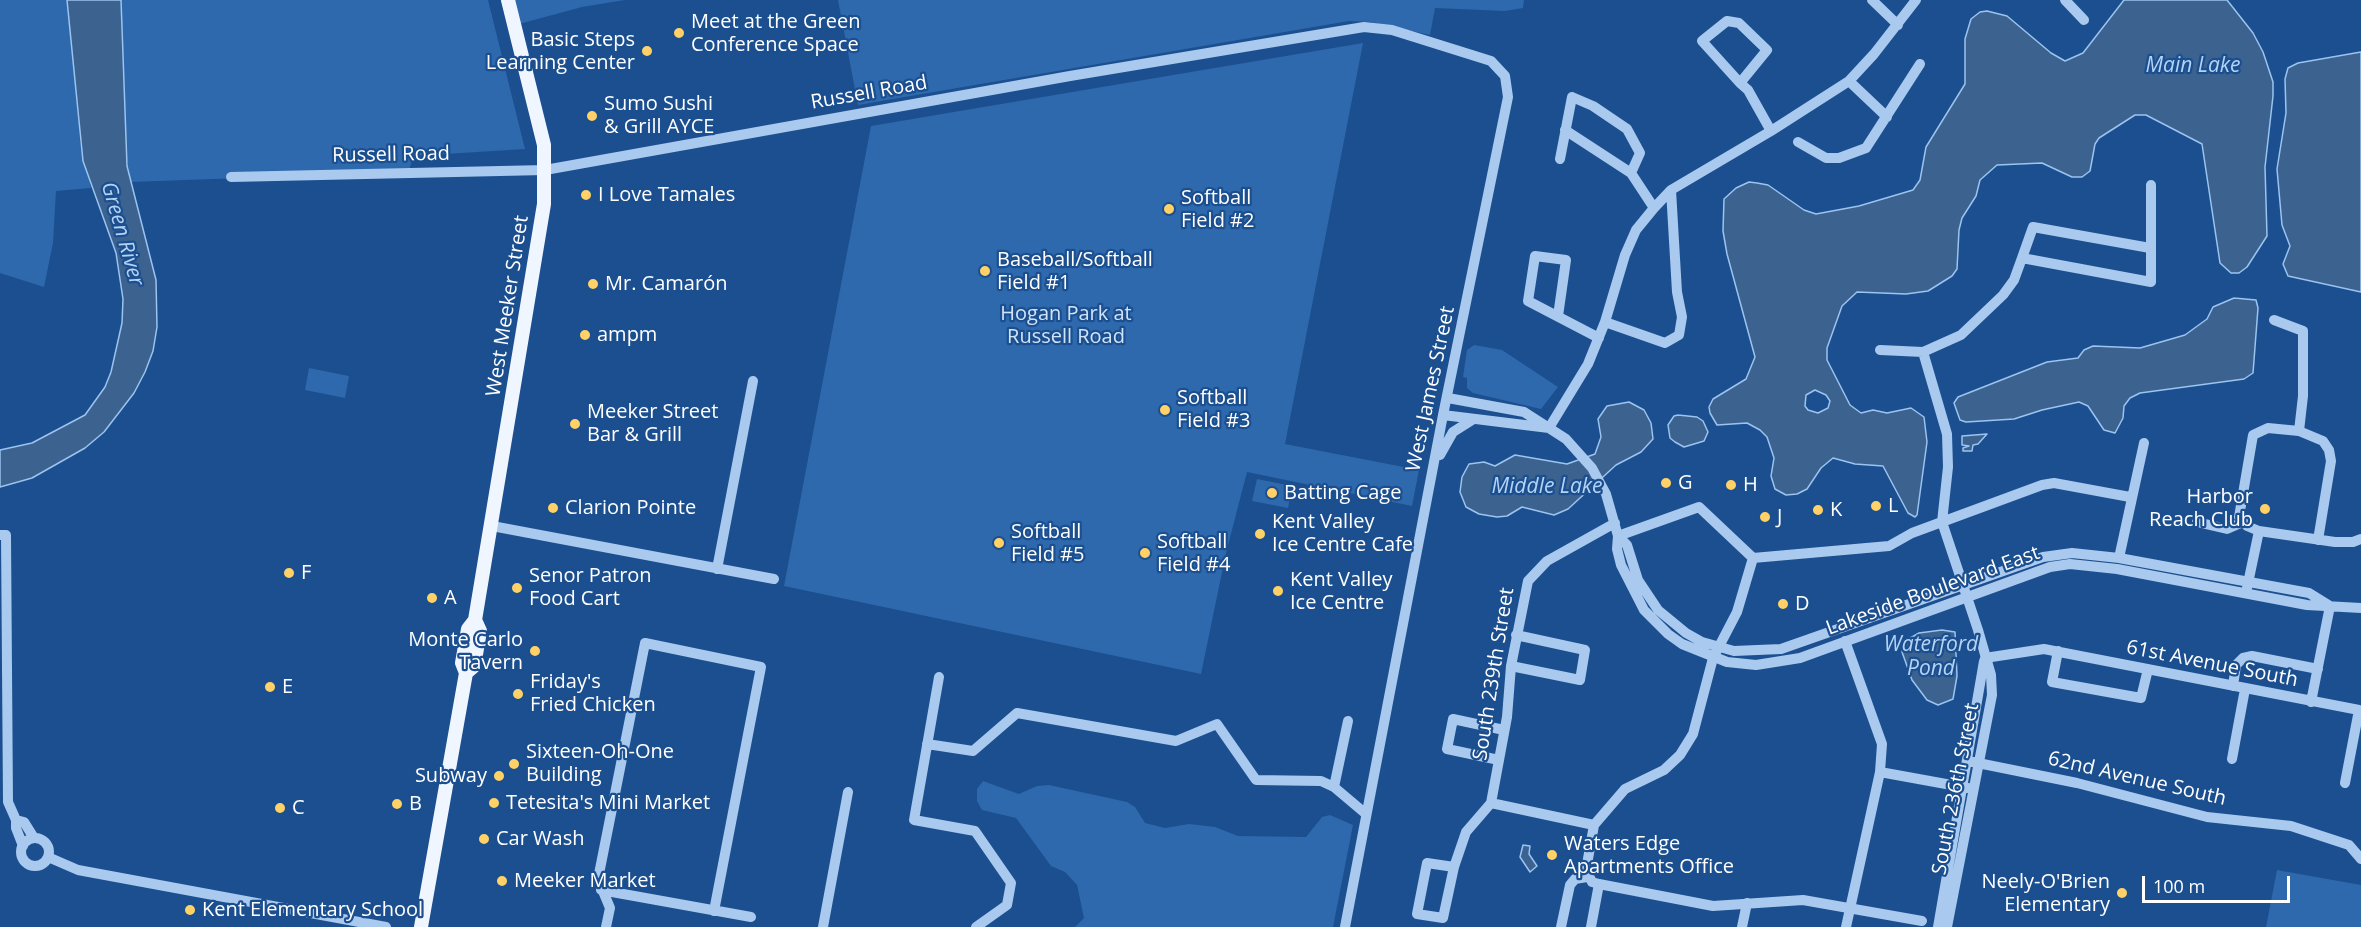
<!DOCTYPE html>
<html>
<head>
<meta charset="utf-8">
<style>
	body { margin:0 }
	#map { position:relative; width:2361px; height:927px; overflow:hidden; background:#1b4f8f; font-family:"Open Sans",sans-serif }
	canvas { display:block }
	.scale { position:absolute; left:2142px; top:876px; width:148px; height:27px; box-sizing:border-box; border:3px solid #fff; border-top:0; padding-left:8px; font-size:18px; line-height:21px; white-space:nowrap; color:#fff; -webkit-text-stroke:4px #1b4f8f; paint-order:stroke }
</style>
</head>
<body>
<div id="map">
<canvas width="2361" height="927"></canvas>
<div class="scale">100 m</div>
</div>
<script>
const context = document.querySelector('canvas').getContext('2d');
context.lineJoin = 'round';
function fillPath(path, color) { context.fillStyle = color; context.fill(path, 'evenodd'); }
const shape = rows => new Path2D(rows.map(r => 'M' + r).join(''));
function strokePath(path, color, width, dash) { context.strokeStyle = color; context.lineWidth = width; context.lineCap = dash ? 'butt' : 'round'; context.setLineDash(dash || []); context.stroke(path); }
function drawText(font, color, halo, rows, align = 'center') {
  context.font = font + ' "Open Sans",sans-serif'; context.lineWidth = 4.5; context.setLineDash([]); context.textBaseline = 'middle'; context.strokeStyle = halo; context.fillStyle = color; for (const [text, x, y, turn = 0] of rows) {
    context.save(); context.translate(x, y); context.rotate((+turn || 0) * Math.PI / 180); context.textAlign = isNaN(turn) ? turn : align; if (halo) context.strokeText(text, 0, 0); context.fillText(text, 0, 0); context.restore();
  }
}
const green = shape([
	[0,0,67,0,76,65,80,142,91,188,56,191,53,243,44,287,0,273],
	[121,0,488,0,525,149,413,156,409,172,130,182,125,145],
	[501,0,625,0,582,7,508,27],
	[838,0,1524,0,1523,8,1505,11,1435,8,1430,35,1370,22,1349,21,858,105],
	[1363,43,1285,444,1419,470,1412,506,1247,472,1226,553,1201,674,784,586,871,126],
	[1474,345,1502,350,1558,387,1541,409,1473,393,1467,388,1467,378,1463,377,1467,350],
	[309,368,349,376,345,398,305,390],
	[1257,479,1292,486,1288,508,1252,501],
	[983,781,1019,794,1037,786,1049,785,1127,802,1135,807,1145,823,1165,828,1189,824,1215,827,1238,836,1306,837,1322,817,1330,815,1353,825,1333,927,1075,927,1084,918,1077,885,1065,872,1051,866,1016,818,982,810,977,801,977,789],
	[2277,870,2361,885,2361,927,2266,927]
]);
const water = shape([
	[67,0,121,0,127,166,156,280,157,327,153,351,145,372,134,393,104,432,85,448,32,478,0,487,0,450,32,443,85,415,105,387,111,372,122,323,123,299,116,253,83,161,67,0],
	[2124,0,2227,0,2253,33,2263,52,2273,82,2273,96,2265,167,2267,236,2247,267,2239,273,2231,273,2220,263,2202,144,2146,115,2135,115,2099,138,2095,144,2090,171,2082,177,2072,177,2042,163,1997,165,1980,180,1976,196,1962,218,1959,230,1957,269,1952,276,1928,291,1906,294,1857,292,1842,306,1827,348,1827,360,1850,405,1861,413,1873,410,1887,413,1911,408,1924,417,1927,442,1917,515,1915,517,1908,513,1883,466,1855,464,1833,458,1821,468,1807,489,1797,494,1786,495,1775,489,1771,476,1774,458,1767,437,1760,430,1747,423,1717,425,1710,413,1709,407,1713,399,1746,379,1755,357,1727,254,1723,231,1724,199,1736,188,1749,182,1757,183,1768,185,1804,210,1816,214,1859,206,1913,190,1920,180,1926,147,1965,84,1965,39,1971,19,1980,12,1987,11,2007,16,2051,53,2065,61,2083,53,2124,0],
	[1815,390,1826,395,1830,401,1828,408,1818,413,1808,410,1805,406,1806,395,1815,390],
	[2361,52,2361,292,2288,276,2283,264,2290,246,2282,225,2277,169,2286,113,2285,79,2288,68,2298,63,2361,52],
	[2234,298,2256,300,2258,308,2253,373,2244,379,2140,393,2130,398,2124,406,2123,418,2115,433,2104,430,2088,406,2079,402,2042,410,2014,419,1966,422,1960,420,1954,403,1958,397,2047,362,2078,358,2084,350,2093,346,2140,348,2185,335,2207,319,2213,307,2234,298],
	[1629,402,1644,410,1651,423,1653,439,1641,452,1616,465,1568,509,1554,515,1522,507,1507,516,1497,517,1479,514,1466,507,1460,492,1462,477,1469,464,1484,462,1495,466,1515,455,1567,464,1595,454,1601,437,1598,419,1607,406,1629,402],
	[1678,415,1697,417,1703,421,1708,432,1704,441,1684,447,1675,442,1670,438,1668,425,1674,416,1678,415],
	[1987,434,1978,444,1973,445,1972,451,1963,451,1963,448,1969,446,1962,445,1962,436,1987,434],
	[1942,630,1955,632,1957,676,1953,699,1938,705,1927,700,1912,680,1902,652,1905,641,1919,633,1942,630],
	[1523,845,1530,846,1529,854,1537,866,1530,872,1520,857,1523,845]
]);
const minor = shape([
	[1872,0,1898,25],
	[2065,0,2084,20],
	[1849,81,1887,117],
	[1740,83,1767,50,1739,23,1727,21,1702,41,1740,83,1748,90,1771,131],
	[1565,130,1631,173,1654,208],
	[1798,142,1826,158,1839,158,1866,148,1920,64],
	[1560,159,1572,97,1593,106,1627,129,1640,153,1631,173],
	[231,177,545,170,1070,76,1364,27,1392,30,1491,61,1505,76,1508,97,1443,415,1345,927],
	[2022,258,2033,227,2150,248],
	[1558,316,1566,260,1535,256,1528,301,1599,338],
	[2274,320,2303,331,2303,396,2299,431,2268,428,2253,435,2239,517,2247,526,2259,531,2335,542,2353,542,2361,539],
	[1605,322,1665,343,1679,335,1682,317,1677,292,1671,190],
	[1880,350,1923,352,1961,335,2003,295,2014,280,2022,258,2151,282,2151,185],
	[1923,352,1947,434,1948,467,1942,522,1978,630,1991,675,1992,695,1947,927],
	[1448,398,1524,412,1566,439,1592,468,1606,494,1618,536,1617,549,1621,565,1644,610,1668,634,1682,644,1727,662,1756,665,1800,658,2050,567,2070,564,2117,569,2307,605,2361,608],
	[1443,415,1549,428],
	[1549,428,1588,364,1605,322,1625,255,1636,230,1654,208,1671,190,1771,131,1849,81,1874,54,1916,0],
	[2299,431,2323,441,2329,450,2331,461,2318,540],
	[1440,455,1453,432,1472,420],
	[2197,522,2227,529,2243,522],
	[492,526,774,579],
	[0,535,6,535,8,802,16,820,16,828,23,846],
	[1618,536,1627,545,1638,580,1658,610,1686,633,1702,642,1734,651,1781,649,2043,557,2072,553,2119,558,2309,593,2330,606],
	[1618,536,1699,507,1753,558,1889,546,1912,533,2042,485,2054,483,2130,497],
	[2119,558,2144,443],
	[717,569,753,381],
	[2247,588,2259,531],
	[1845,641,1882,744,1880,772,1846,927],
	[2058,651,2052,682,2141,698,2148,669],
	[1985,658,2044,649,2359,710,2345,783],
	[1511,666,1580,680,1585,650,1516,635],
	[939,677,914,820,975,831,1011,883,1007,905,976,927],
	[2233,686,2236,665,2243,658,2252,656,2318,669],
	[2311,702,2330,606],
	[927,744,973,751,1017,713,1176,741,1217,724,1256,780,1321,781,1334,787,1366,814],
	[2232,759,2245,689],
	[1499,760,1447,749,1453,719,1504,730],
	[1968,761,2077,783,2207,817,2291,826,2349,845,2361,859],
	[1880,772,1968,788],
	[1334,787,1348,721],
	[1491,803,1594,825],
	[16,820,24,822,34,838],
	'21 852a14 14 0 1 1 28 0a14 14 0 1 1-28 0Z',
	[48,857,78,870,386,927],
	[1454,867,1427,863,1417,914,1443,918,1454,867,1466,832,1491,803,1507,717,1511,666,1528,581,1547,561,1615,523],
	[1599,884,1713,906,1803,900,1922,921],
	[601,890,751,917],
	[606,927,610,908,598,879,645,643,761,667,714,911],
	[823,927,848,792],
	[1561,927,1570,885,1575,879,1587,877],
	[1591,927,1599,884,1592,882,1586,870,1594,825,1625,789,1664,770,1680,755,1693,734,1713,658,1737,612,1753,558],
	[1742,927,1747,903],
	[1938,927,1984,661]
]);
const major = shape([
	[466,673,474,666,480,631,475,620],
	[421,927,466,673,462,663,468,629,475,620,544,204,544,145,508,0]
]);
const markers = [
	[679,33,6,"#ffd166"],
	[647,51,6,"#ffd166"],
	[592,116,6,"#ffd166"],
	[586,195,6,"#ffd166"],
	[1169,209,6,"#ffd166"],
	[985,271,6,"#ffd166"],
	[593,284,6,"#ffd166"],
	[585,335,6,"#ffd166"],
	[1165,410,6,"#ffd166"],
	[575,424,6,"#ffd166"],
	[1666,483,6,"#ffd166"],
	[1731,485,6,"#ffd166"],
	[1272,493,6,"#ffd166"],
	[1876,506,6,"#ffd166"],
	[553,508,6,"#ffd166"],
	[2265,509,6,"#ffd166"],
	[1818,510,6,"#ffd166"],
	[1765,517,6,"#ffd166"],
	[1260,534,6,"#ffd166"],
	[999,543,6,"#ffd166"],
	[1145,553,6,"#ffd166"],
	[289,573,6,"#ffd166"],
	[517,588,6,"#ffd166"],
	[1278,591,6,"#ffd166"],
	[432,598,6,"#ffd166"],
	[1783,604,6,"#ffd166"],
	[535,651,6,"#ffd166"],
	[270,687,6,"#ffd166"],
	[518,694,6,"#ffd166"],
	[514,764,6,"#ffd166"],
	[499,776,6,"#ffd166"],
	[494,803,6,"#ffd166"],
	[397,804,6,"#ffd166"],
	[280,808,6,"#ffd166"],
	[484,839,6,"#ffd166"],
	[1552,855,6,"#ffd166"],
	[502,881,6,"#ffd166"],
	[2122,893,6,"#ffd166"],
	[190,910,6,"#ffd166"]
];
const poiNames = [
	["Meet at the Green",691,22],
	["Conference Space",691,45],
	["Basic Steps",635,40,"right"],
	["Learning Center",635,63,"right"],
	["Sumo Sushi",604,104],
	["& Grill AYCE",604,127],
	["I Love Tamales",598,195],
	["Softball",1181,198],
	["Field #2",1181,221],
	["Baseball/Softball",997,260],
	["Field #1",997,283],
	["Mr. Camarón",605,284],
	["ampm",597,335],
	["Softball",1177,398],
	["Field #3",1177,421],
	["Meeker Street",587,412],
	["Bar & Grill",587,435],
	["G",1678,483],
	["H",1743,485],
	["Batting Cage",1284,493],
	["Harbor",2253,497,"right"],
	["Reach Club",2253,520,"right"],
	["L",1888,506],
	["Clarion Pointe",565,508],
	["K",1830,510],
	["J",1777,517],
	["Kent Valley",1272,522],
	["Ice Centre Cafe",1272,545],
	["Softball",1011,532],
	["Field #5",1011,555],
	["Softball",1157,542],
	["Field #4",1157,565],
	["F",301,573],
	["Senor Patron",529,576],
	["Food Cart",529,599],
	["Kent Valley",1290,580],
	["Ice Centre",1290,603],
	["A",444,598],
	["D",1795,604],
	["Monte Carlo",523,640,"right"],
	["Tavern",523,663,"right"],
	["Friday's",530,682],
	["Fried Chicken",530,705],
	["E",282,687],
	["Sixteen-Oh-One",526,752],
	["Building",526,775],
	["Subway",487,776,"right"],
	["Tetesita's Mini Market",506,803],
	["B",409,804],
	["C",292,808],
	["Car Wash",496,839],
	["Waters Edge",1564,844],
	["Apartments Office",1564,867],
	["Meeker Market",514,881],
	["Neely-O'Brien",2110,882,"right"],
	["Elementary",2110,905,"right"],
	["Kent Elementary School",202,910]
];
const streetNames = [
	["Russell Road",869,93,-10],
	["Russell Road",391,155,-1],
	["West Meeker Street",508,306,-81],
	["West James Street",1431,389,-78],
	["Lakeside Boulevard East",1933,591,-20],
	["61st Avenue South",2212,664,11],
	["South 239th Street",1494,674,-81],
	["62nd Avenue South",2137,779,13],
	["South 236th Street",1956,789,-79]
];
const parkNames = [
	["Hogan Park at",1066,314],
	["Russell Road",1066,337]
];
const waterNames = [
	["Main Lake",2193,66],
	["Green River",122,234,74],
	["Middle Lake",1547,487],
	["Waterford",1931,645],
	["Pond",1931,669]
];
fillPath(green, '#2e69ad');
fillPath(water, '#3c6290');
strokePath(water, '#9cc4f0', 1.5);
strokePath(minor, '#a9c9ee', 10);
strokePath(major, '#f0f6ff', 14);
for (const [x, y, r, color] of markers) { const dot = new Path2D(); dot.arc(x, y, r, 0, 2 * Math.PI); context.fillStyle = color; context.fill(dot); strokePath(dot, '#1b4f8f', 2); }
drawText('20px', '#fff', '#1b4f8f', poiNames, 'left');
drawText('20px', '#fff', '#1b4f8f', streetNames);
drawText('20px', '#cfe3fa', '#1b4f8f', parkNames);
drawText('italic 21px', '#b5d3f5', '#1b4f8f', waterNames);
</script>
</body>
</html>
